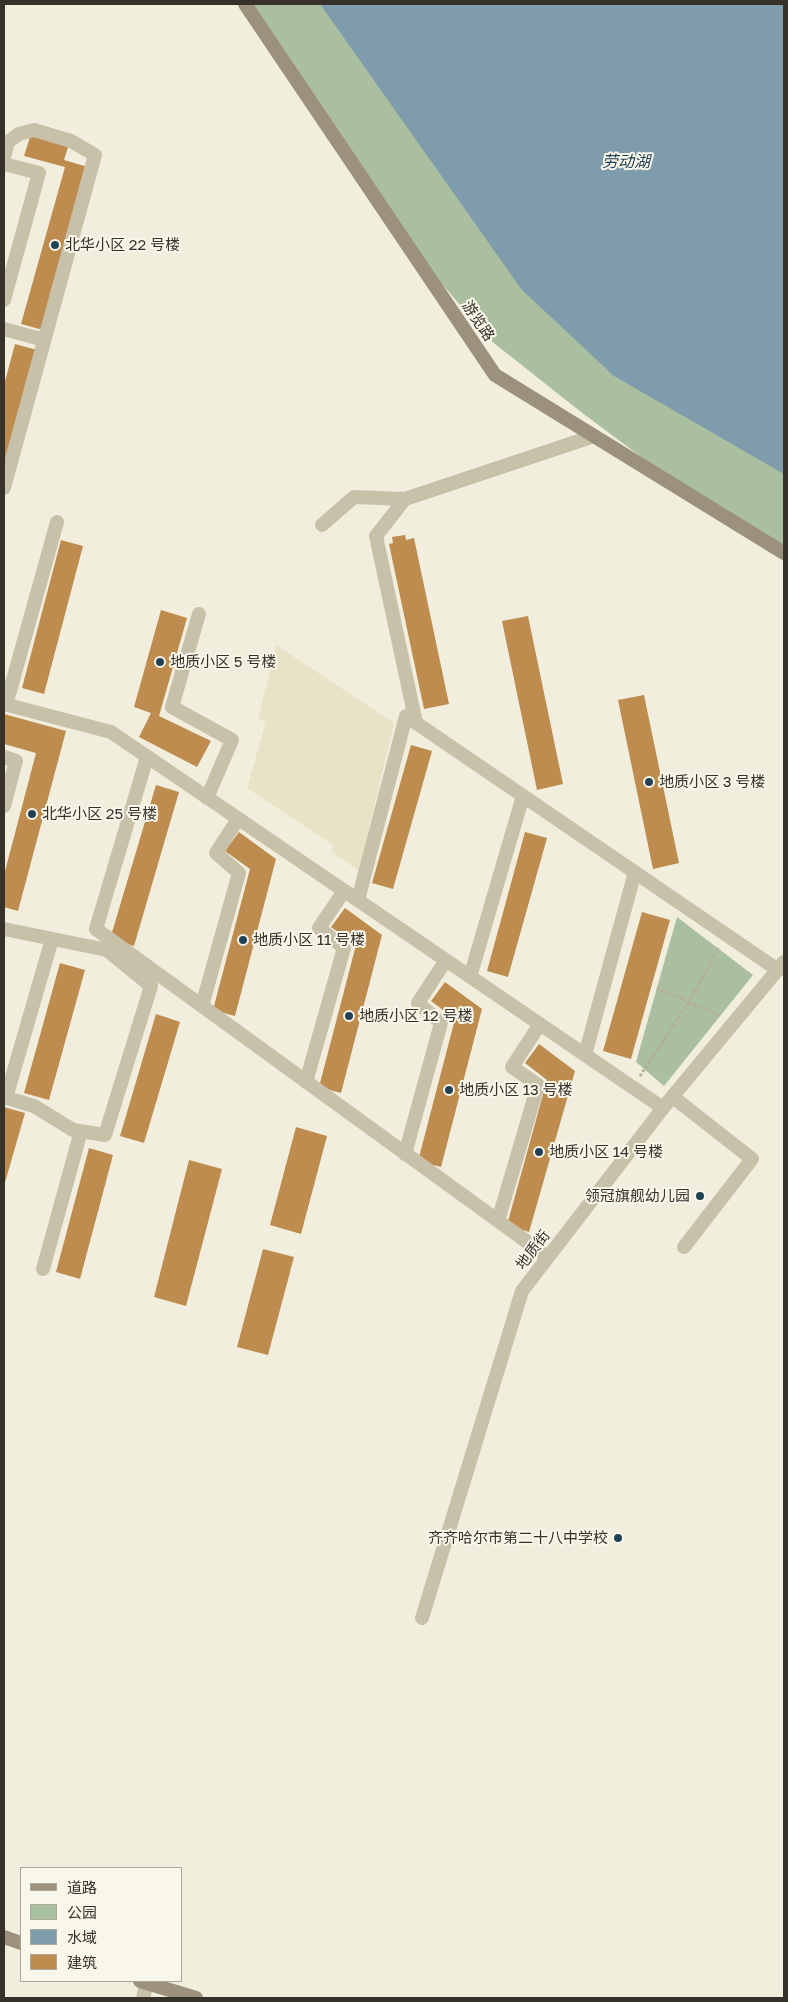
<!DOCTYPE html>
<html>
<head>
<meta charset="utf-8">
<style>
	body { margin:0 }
	#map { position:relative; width:788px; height:2002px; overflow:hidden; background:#f1eede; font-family:"Golos Text","Noto Sans SC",sans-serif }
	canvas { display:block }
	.frame { position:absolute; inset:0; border:5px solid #363129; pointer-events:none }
	.legend { position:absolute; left:20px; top:1867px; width:162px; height:115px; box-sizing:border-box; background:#f9f6ea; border:1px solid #aba79d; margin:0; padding:6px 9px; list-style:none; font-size:15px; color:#363129 }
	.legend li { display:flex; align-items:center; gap:10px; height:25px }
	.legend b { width:25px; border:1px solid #aba79d }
</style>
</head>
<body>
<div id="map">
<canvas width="788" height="2002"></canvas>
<div class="frame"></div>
<ul class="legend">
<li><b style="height:6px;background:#9c917c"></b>道路</li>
<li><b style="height:14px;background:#aabf9f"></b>公园</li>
<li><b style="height:14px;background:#7e9cac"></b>水域</li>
<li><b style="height:14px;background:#be8c4e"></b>建筑</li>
</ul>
</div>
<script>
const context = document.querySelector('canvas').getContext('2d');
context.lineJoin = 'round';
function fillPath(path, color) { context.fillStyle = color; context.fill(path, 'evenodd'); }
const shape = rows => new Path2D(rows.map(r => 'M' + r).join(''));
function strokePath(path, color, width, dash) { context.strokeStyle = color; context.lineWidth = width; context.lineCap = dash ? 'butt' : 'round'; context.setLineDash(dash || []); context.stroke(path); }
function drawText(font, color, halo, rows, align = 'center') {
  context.font = font + ' "Golos Text","Noto Sans SC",sans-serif'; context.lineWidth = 4; context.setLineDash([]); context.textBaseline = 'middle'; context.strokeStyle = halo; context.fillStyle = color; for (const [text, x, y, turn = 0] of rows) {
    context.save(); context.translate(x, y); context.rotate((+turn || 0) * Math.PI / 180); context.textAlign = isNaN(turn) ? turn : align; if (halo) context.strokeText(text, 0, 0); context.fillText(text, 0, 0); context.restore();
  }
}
const green = shape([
	[253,4,784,4,784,554,699,500,581,412,490,340,442,284],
	[677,917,753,975,664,1086,636,1062]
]);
const plaza = shape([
	[276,645,394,723,359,871,331,851,333,845,247,788,266,721,258,719]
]);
const water = shape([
	[320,4,784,4,784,474,614,376,522,290]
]);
const building = shape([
	[31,134,69,144,64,160,88,167,43,330,21,324,65,167,24,156],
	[15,344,37,350,4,468,4,385],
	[405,535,406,540,414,538,449,704,424,709,389,544,393,543,392,537],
	[61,540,83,546,44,694,22,688],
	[161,610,187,618,159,716,211,741,197,767,139,737,151,713,134,707],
	[528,616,563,784,537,790,502,621],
	[644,695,679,863,653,869,618,700],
	[4,714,66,731,18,911,4,907,4,875,36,753,4,744],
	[411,745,432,751,393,889,372,883],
	[156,785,179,792,134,946,110,939],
	[239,832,276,859,235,1016,213,1010,250,869,225,851],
	[525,832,547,838,508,977,487,971],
	[345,908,382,935,341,1093,319,1087,356,945,331,927],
	[642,912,670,920,631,1059,603,1051],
	[60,963,85,970,49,1100,24,1093],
	[445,982,482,1009,441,1167,418,1161,455,1019,431,1001],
	[156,1014,180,1022,144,1143,120,1136],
	[539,1044,575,1071,529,1232,507,1225,547,1080,525,1063],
	[4,1107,25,1113,4,1186],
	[296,1127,327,1136,301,1234,270,1225],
	[89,1148,113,1155,80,1279,56,1272],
	[189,1160,222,1169,186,1306,154,1297],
	[263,1249,294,1257,268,1355,237,1347]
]);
const path = shape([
	[657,988,720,1016],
	[640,1076,689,1002,719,948]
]);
const minor = shape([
	[4,157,8,142,19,134,34,130,71,141,95,155,4,488],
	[4,164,39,173,4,300],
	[4,329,44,340],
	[405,499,376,536,416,723],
	[322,525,354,497,405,499,594,436],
	[199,614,172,707,232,740,207,798],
	[4,704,111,732,663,1108],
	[6,705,57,522],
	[4,757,16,761,4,806],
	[147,757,96,929,548,1257],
	[358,900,406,716,778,970],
	[4,929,107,950,151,986,105,1135,73,1130,34,1106,4,1097],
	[470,977,523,796],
	[202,1006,239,873,216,853,238,819],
	[585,1055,635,872],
	[306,1082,344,948,319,928,344,891],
	[673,1097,752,1159,684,1247],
	[6,1098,52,939],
	[405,1154,441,1023,418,1003,446,960],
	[498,1221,538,1085,512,1067,540,1024],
	[43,1269,81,1131],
	[422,1618,522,1291,663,1108,784,962],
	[143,1998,147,1983]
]);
const secondary = shape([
	[245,4,495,375,784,553],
	[4,1937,21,1943],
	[140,1981,196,1998]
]);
const markers = [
	[55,245,5,"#214255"],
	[160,662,5,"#214255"],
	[649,782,5,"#214255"],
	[32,814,5,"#214255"],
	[243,940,5,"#214255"],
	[349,1016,5,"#214255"],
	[449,1090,5,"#214255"],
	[539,1152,5,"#214255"],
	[700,1196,5,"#214255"],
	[618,1538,5,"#214255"]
];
const poiNames = [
	["北华小区 22 号楼",65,245],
	["地质小区 5 号楼",170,662],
	["地质小区 3 号楼",659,782],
	["北华小区 25 号楼",42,814],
	["地质小区 11 号楼",253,940],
	["地质小区 12 号楼",359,1016],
	["地质小区 13 号楼",459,1090],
	["地质小区 14 号楼",549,1152],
	["领冠旗舰幼儿园",690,1196,"right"],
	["齐齐哈尔市第二十八中学校",608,1538,"right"]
];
const streetNames = [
	["游览路",478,321,56],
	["地质街",533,1250,-52]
];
const waterNames = [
	["劳动湖",626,162]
];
fillPath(green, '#aabf9f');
fillPath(plaza, '#e8e3c6');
fillPath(water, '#7e9cac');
fillPath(building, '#be8c4e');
strokePath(path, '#b4ac95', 3, [2.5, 2.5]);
strokePath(minor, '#c8c1aa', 14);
strokePath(secondary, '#9c917c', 14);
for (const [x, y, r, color] of markers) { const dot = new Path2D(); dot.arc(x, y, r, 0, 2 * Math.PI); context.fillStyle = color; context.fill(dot); strokePath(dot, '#f9f6ea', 2); }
drawText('15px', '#363129', '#f9f6ea', poiNames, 'left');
drawText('15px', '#363129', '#f9f6ea', streetNames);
drawText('italic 16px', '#214255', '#f9f6ea', waterNames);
</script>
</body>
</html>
